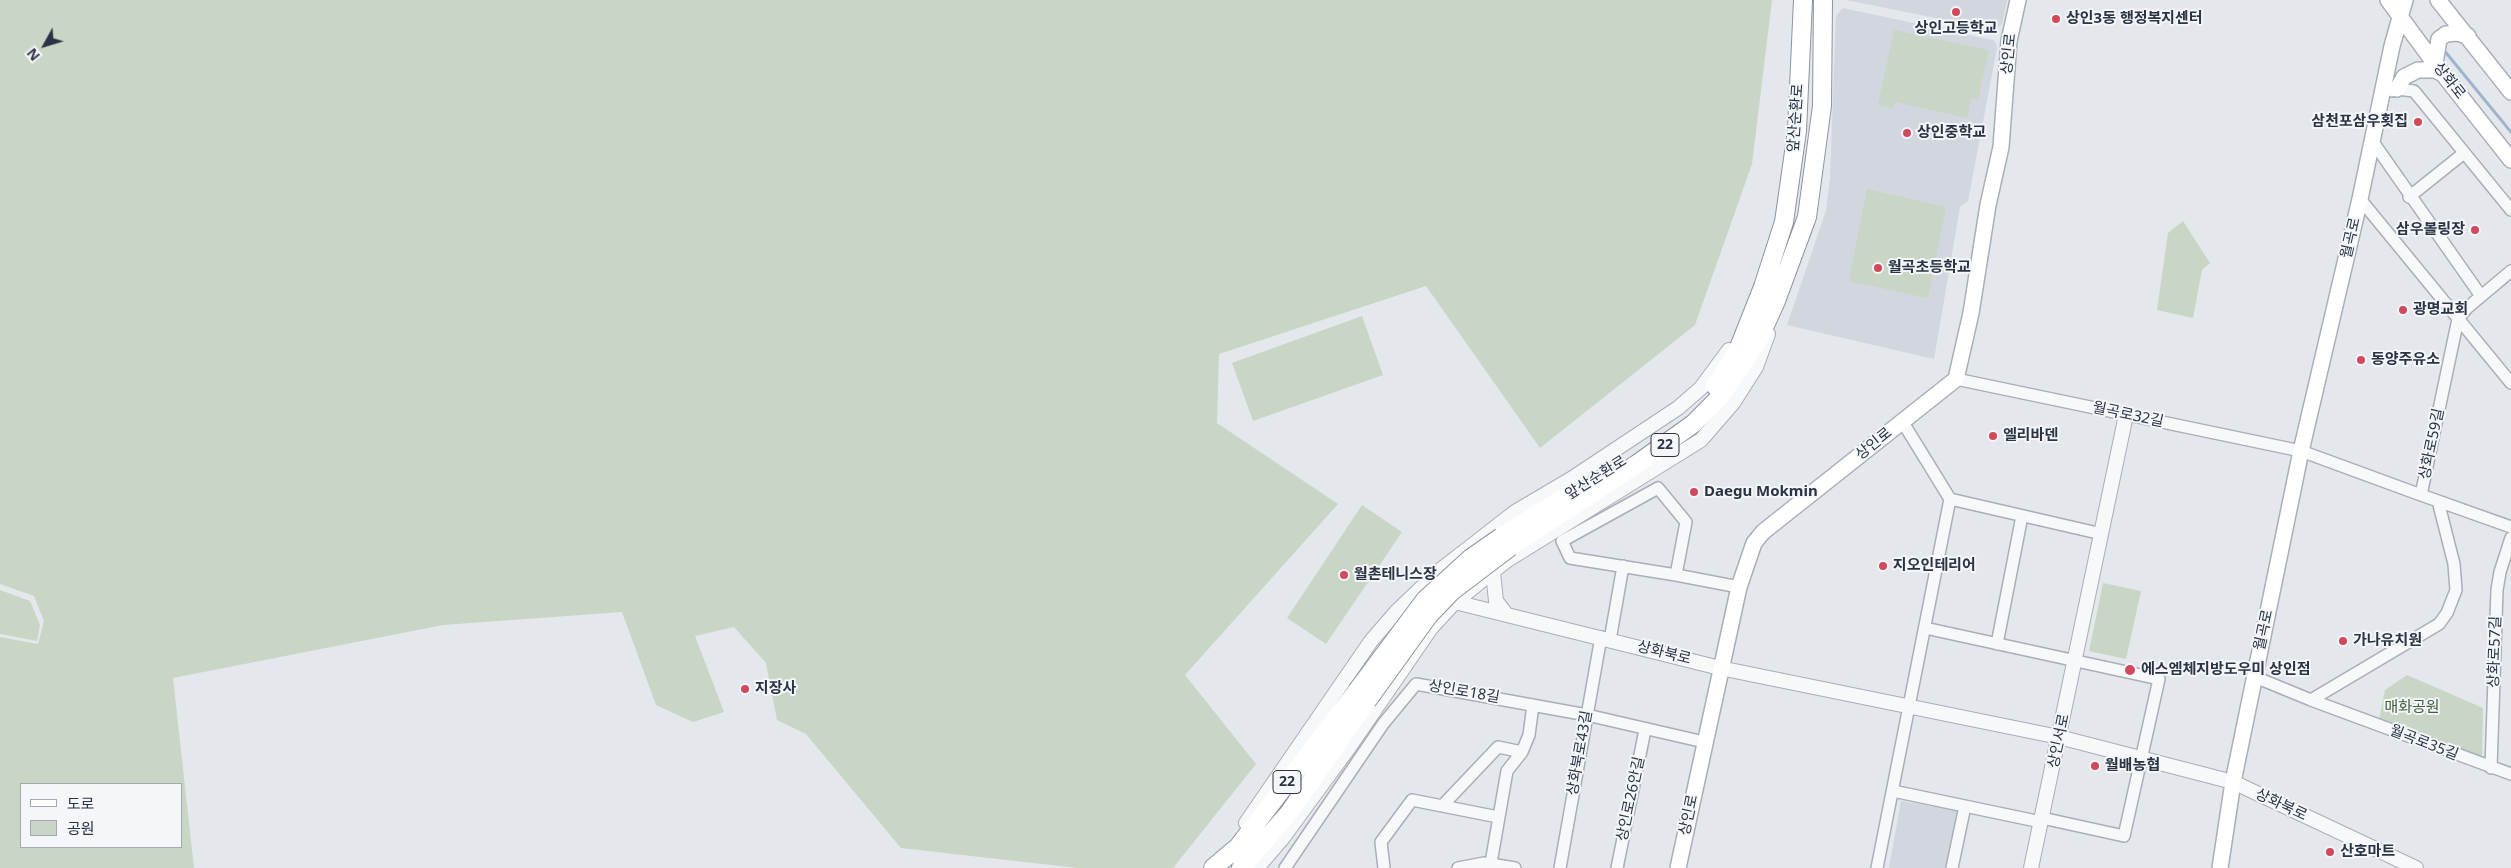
<!DOCTYPE html>
<html>
<head>
<meta charset="utf-8">
<style>
	body { margin:0 }
	#map { position:relative; width:2511px; height:868px; overflow:hidden; background:#e4e7ec; font-family:"Noto Sans","Noto Sans KR",sans-serif }
	canvas { display:block }
	.legend { position:absolute; left:20px; top:783px; width:162px; height:65px; box-sizing:border-box; background:#f4f6f9; border:1px solid #a4a8b1; margin:0; padding:6px 9px; list-style:none; font-size:15px; color:#2b3445 }
	.legend li { display:flex; align-items:center; gap:10px; height:25px }
	.legend b { width:25px; border:1px solid #a4a8b1 }
	.north { position:absolute; left:20px; top:20px; width:50px; height:50px; -webkit-text-stroke:4px #f4f6f9; paint-order:stroke; rotate:231deg; font-size:14px; font-weight:700; line-height:20px; text-align:center; color:#2b3445 }
	.north::after { content:''; display:block; margin:auto; width:18px; height:22px; background:#2b3445; clip-path:polygon(50% 0,100% 100%,50% 72%,0 100%) }
</style>
</head>
<body>
<div id="map">
<canvas width="2511" height="868"></canvas>
<ul class="legend">
<li><b style="height:6px;background:#fff"></b>도로</li>
<li><b style="height:14px;background:#c9d6c5"></b>공원</li>
</ul>
<div class="north">N</div>
</div>
<script>
const context = document.querySelector('canvas').getContext('2d');
context.lineJoin = 'round';
function fillPath(path, color) { context.fillStyle = color; context.fill(path, 'evenodd'); }
const shape = rows => new Path2D(rows.map(r => 'M' + r).join(''));
function strokePath(path, color, width, dash) { context.strokeStyle = color; context.lineWidth = width; context.lineCap = dash ? 'butt' : 'round'; context.setLineDash(dash || []); context.stroke(path); }
function drawText(font, color, halo, rows, align = 'center') {
  context.font = font + ' "Noto Sans","Noto Sans KR",sans-serif'; context.lineWidth = 4; context.setLineDash([]); context.textBaseline = 'middle'; context.strokeStyle = halo; context.fillStyle = color; for (const [text, x, y, turn = 0] of rows) {
    context.save(); context.translate(x, y); context.rotate((+turn || 0) * Math.PI / 180); context.textAlign = isNaN(turn) ? turn : align; if (halo) context.strokeText(text, 0, 0); context.fillText(text, 0, 0); context.restore();
  }
}
const built = shape([
	[1846,0,2007,0,2002,24,1995,30],
	[1843,8,1993,40,1996,43,1997,48,1968,201,1960,207,1934,359,1787,325,1826,211,1830,178,1836,16],
	[1901,801,1960,811,1948,868,1889,868]
]);
const green = shape([
	[0,0,1772,0,1752,164,1695,325,1540,448,1426,286,1219,354,1217,423,1338,504,1185,675,1256,764,1173,868,1077,868,901,848,806,734,777,720,766,663,734,627,695,636,724,712,693,722,656,705,622,612,443,625,173,678,194,868,0,868,0,637,38,644,44,621,34,596,0,584],
	[21,784,181,784,181,847,21,847],
	[1894,30,1989,50,1978,99,1971,99,1967,118,1895,102,1893,108,1878,105],
	[1867,189,1946,207,1928,298,1849,281],
	[2183,221,2210,263,2202,270,2193,318,2157,310,2168,233],
	[1362,316,1383,375,1253,421,1232,363],
	[1362,505,1402,532,1326,644,1287,618],
	[2103,583,2141,591,2126,659,2089,651],
	[0,590,30,601,40,625,37,641,0,634],
	[2407,675,2483,708,2482,756,2475,762,2378,725,2385,690]
]);
const stream = shape([
	[2443,49,2511,132]
]);
const minor = shape([
	[2392,91,2397,89,2414,91,2511,210],
	[2373,142,2481,296],
	[2409,197,2464,153],
	[2360,199,2511,383],
	[1956,379,2301,451,2421,495],
	[1950,499,2102,534],
	[2438,501,2511,527],
	[1676,575,1570,558,1562,541,1658,488,1686,522,1676,575,1739,587],
	[1925,628,2159,679,2124,836,2042,818],
	[1610,640,1623,566],
	[1997,644,2022,516],
	[2255,677,2311,700,2511,774],
	[2311,700,2439,624,2447,613,2456,590,2454,564,2438,501,2421,495,2458,319,2467,308,2511,271],
	[2491,768,2497,590,2500,572,2511,538],
	[1893,791,2041,822],
	[1442,806,1498,747,1522,752],
	[1491,863,1507,771,1522,752,1529,735,1533,705],
	[1285,868,1383,724,1416,684,1587,715,1704,742],
	[1384,868,1381,842,1412,800,1498,817],
	[1458,868,1484,863,1515,868],
	[1560,868,1601,637],
	[1617,868,1645,730],
	[1877,868,1950,499,1902,421],
	[1952,868,1965,806]
]);
const tertiary = shape([
	[1493,572,1496,601,1506,614],
	[1420,590,1455,602,1720,668,2059,737,2233,782,2416,868],
	[1246,823,1371,641,1397,611,1439,571,1515,512,1571,479,1678,408,1701,388,1729,350],
	[1257,868,1282,839,1350,746,1431,628,1455,602,1506,561,1701,440,1733,403,1756,367,1768,334],
	[2031,868,2126,415]
]);
const secondary = shape([
	[2388,0,2435,64,2511,160],
	[2438,0,2511,92],
	[2435,64,2439,39,2446,34,2457,33,2468,36],
	[2397,89,2404,77,2418,70,2435,70,2443,74],
	[1678,868,1739,587,1754,543,1763,532,1956,379,1971,313,1988,205,2001,147,2009,41,2018,0],
	[2220,868,2233,782,2301,451,2360,199,2392,46,2405,0]
]);
const trunk = shape([
	[1715,386,1738,350,1763,287,1784,222,1797,131,1803,0],
	[1501,537,1575,491],
	[1510,547,1637,464,1693,424,1719,398,1757,343,1776,301,1807,217,1822,106,1823,0],
	[1213,868,1238,847,1357,691],
	[1241,868,1289,813,1367,701]
]);
const trunkBridge = shape([
	[1357,691,1425,600,1471,558,1501,537],
	[1367,701,1429,615,1452,591,1510,547]
]);
const markers = [
	[1956,12,5,"#d1495b"],
	[2056,19,5,"#d1495b"],
	[2418,122,5,"#d1495b"],
	[1907,133,5,"#d1495b"],
	[2475,230,5,"#d1495b"],
	[1878,268,5,"#d1495b"],
	[2403,310,5,"#d1495b"],
	[2361,360,5,"#d1495b"],
	[1993,436,5,"#d1495b"],
	[1694,492,5,"#d1495b"],
	[1883,566,5,"#d1495b"],
	[1344,575,5,"#d1495b"],
	[2343,641,5,"#d1495b"],
	[2130,670,6,"#d1495b"],
	[745,689,5,"#d1495b"],
	[2095,766,5,"#d1495b"],
	[2330,852,5,"#d1495b"]
];
const shields = [
	[1665,445,28],
	[1287,782,28]
];
const shieldNames = [
	["22",1665,445],
	["22",1287,782]
];
const poiNames = [
	["상인3동 행정복지센터",2066,19],
	["상인고등학교",1956,29,"center"],
	["삼천포삼우횟집",2408,122,"right"],
	["상인중학교",1917,133],
	["삼우볼링장",2465,230,"right"],
	["월곡초등학교",1888,268],
	["광명교회",2413,310],
	["동양주유소",2371,360],
	["엘리바덴",2003,436],
	["Daegu Mokmin",1704,492],
	["지오인테리어",1893,566],
	["월촌테니스장",1354,575],
	["가나유치원",2353,641],
	["에스엠체지방도우미 상인점",2141,670],
	["지장사",755,689],
	["월배농협",2105,766],
	["산호마트",2340,852]
];
const streetNames = [
	["상인로",2009,54,-84],
	["상화로",2449,81,52],
	["앞산순환로",1796,118,-86],
	["월곡로",2351,238,-77],
	["월곡로32길",2128,415,12],
	["상인로",1874,444,-39],
	["상화로59길",2432,444,-78],
	["앞산순환로",1596,478,-32],
	["월곡로",2264,630,-78],
	["상화로57길",2495,652,-88],
	["상화북로",1664,653,14],
	["상인로18길",1464,692,10],
	["상인서로",2059,741,-78],
	["월곡로35길",2424,743,21],
	["상화북로43길",1580,753,-80],
	["상인로26안길",1631,799,-78],
	["상화북로",2281,805,25],
	["상인로",1689,815,-78]
];
const parkNames = [
	["매화공원",2412,708]
];
fillPath(built, '#d2d6de');
fillPath(green, '#c9d6c5');
strokePath(stream, '#9fb4cc', 3);
strokePath(minor, '#a9aeb7', 14);
strokePath(tertiary, '#a9aeb7', 16);
strokePath(secondary, '#a9aeb7', 18);
strokePath(trunk, '#8b94a3', 20);
strokePath(minor, '#f7f8fa', 11);
strokePath(tertiary, '#f7f8fa', 14);
strokePath(secondary, '#fff', 15);
strokePath(trunk, '#fff', 18);
strokePath(trunkBridge, '#8b94a3', 20, []);
strokePath(trunkBridge, '#fff', 18);
for (const [x, y, r, color] of markers) { const dot = new Path2D(); dot.arc(x, y, r, 0, 2 * Math.PI); context.fillStyle = color; context.fill(dot); strokePath(dot, '#f4f6f9', 2); }
for (const [x, y, w] of shields) { const box = new Path2D(); box.roundRect(x - w / 2, y - 11.5, w, 23, 4); context.fillStyle = '#f4f6f9'; context.fill(box); strokePath(box, '#2b3445', 1); }
drawText('bold 14px', '#2b3445', null, shieldNames);
drawText('bold 15px', '#2b3445', '#f4f6f9', poiNames, 'left');
drawText('15px', '#2b3445', '#f4f6f9', streetNames);
drawText('15px', '#3f6138', '#f4f6f9', parkNames);
</script>
</body>
</html>
